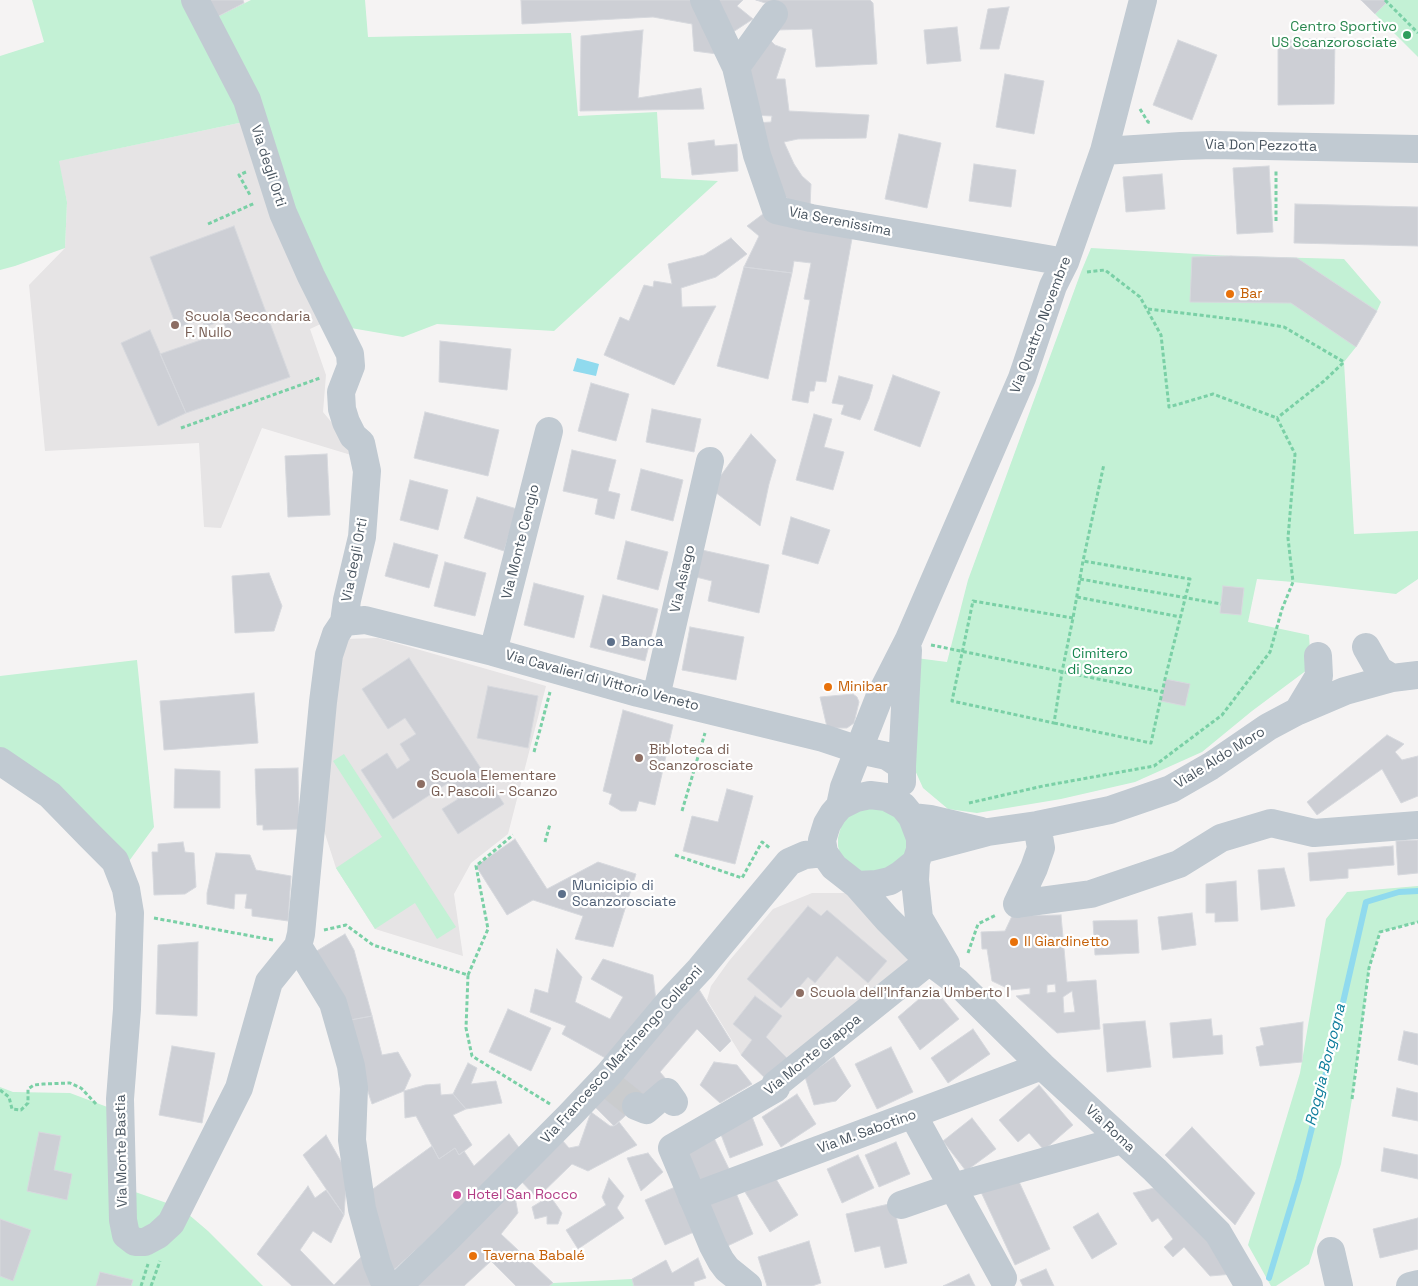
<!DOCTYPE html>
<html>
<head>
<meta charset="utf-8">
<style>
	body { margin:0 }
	canvas { display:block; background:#f5f3f3 }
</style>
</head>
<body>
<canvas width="1418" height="1286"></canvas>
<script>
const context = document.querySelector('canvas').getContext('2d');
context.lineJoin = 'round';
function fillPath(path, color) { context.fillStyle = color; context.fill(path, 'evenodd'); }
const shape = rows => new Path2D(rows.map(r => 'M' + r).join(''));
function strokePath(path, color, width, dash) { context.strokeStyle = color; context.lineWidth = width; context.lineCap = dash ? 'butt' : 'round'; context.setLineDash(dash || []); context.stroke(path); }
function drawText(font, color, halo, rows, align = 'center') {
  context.font = font + ' "Space Grotesk",sans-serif'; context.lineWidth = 4.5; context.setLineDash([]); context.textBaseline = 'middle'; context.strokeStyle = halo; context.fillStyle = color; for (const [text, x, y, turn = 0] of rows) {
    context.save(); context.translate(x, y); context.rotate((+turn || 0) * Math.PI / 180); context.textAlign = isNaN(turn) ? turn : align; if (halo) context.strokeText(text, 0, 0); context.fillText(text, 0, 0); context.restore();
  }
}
const education = shape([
	[253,120,327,321,310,329,326,375,323,412,361,458,262,428,221,528,204,527,199,443,45,451,29,285,65,248,67,202,58,161],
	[378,638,546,686,508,834,471,863,454,894,463,956,375,929,336,868,319,815,344,639],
	[812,893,850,893,921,968,776,1088,741,1055,707,1000,711,986,729,961,773,909]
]);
const green = shape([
	[32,0,195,0,253,120,59,161,67,202,65,248,15,266,0,270,0,56,44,42],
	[251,0,365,0,368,37,571,33,578,116,657,112,661,178,718,181,554,331,437,324,403,337,345,327,215,18],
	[1361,0,1418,0,1418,57],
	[1091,248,1231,256,1344,259,1381,302,1377,311,1356,347,1344,362,1354,534,1418,531,1418,579,1396,594,1293,582,1257,579,1248,622,1309,635,1311,667,1252,711,1202,752,1135,782,1061,799,977,813,948,809,923,788,910,759,916,658,947,662,968,580,1081,272],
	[137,660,154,827,121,872,41,802,0,771,0,676],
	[344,754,456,927,437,939,415,903,375,929,336,868,382,837,333,761],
	[867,806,890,811,905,828,907,844,906,852,898,865,869,876,848,867,840,854,838,846,838,838,842,823,847,817],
	[1418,886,1418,922,1380,932,1369,968,1352,1099,1341,1164,1309,1264,1276,1286,1271,1286,1248,1245,1300,1073,1326,919,1347,892],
	[0,1087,13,1092,70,1093,118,1111,118,1186,181,1208,208,1231,263,1286,0,1286],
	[632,1279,634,1286,549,1286,553,1283]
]);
const water = shape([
	[577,358,599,364,596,376,573,371]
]);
const stream = shape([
	[1269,1278,1299,1179,1336,1033,1366,902,1399,892,1418,891]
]);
const building = shape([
	[207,0,243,0,244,3,215,18,207,0],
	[521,0,692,0,717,54,694,51,692,24,653,17,522,24,521,0],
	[714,0,743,0,737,6,753,19,727,36,714,0],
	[756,0,870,0,873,3,877,64,816,67,812,29,777,30,781,8,756,0],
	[1361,0,1384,0,1387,2,1375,14,1361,0],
	[1009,7,999,49,980,49,988,9,1009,7],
	[957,27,961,61,927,64,924,30,957,27],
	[643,30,638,98,701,88,704,109,580,111,581,36,643,30],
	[767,37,775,45,786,49,776,79,785,79,789,111,869,115,866,138,798,139,784,142,794,164,802,176,811,184,810,208,793,205,771,180,754,123,771,122,772,116,751,115,749,78,751,60,767,37],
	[1335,38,1334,104,1278,105,1278,40,1335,38],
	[1178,40,1217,55,1192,120,1153,105,1178,40],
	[1005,74,1044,81,1034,134,996,127,1005,74],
	[899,134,941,143,927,208,885,199,899,134],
	[714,140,715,146,737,144,738,171,692,175,688,143,714,140],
	[974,164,1016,170,1011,207,969,201,974,164],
	[1269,166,1273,232,1237,234,1233,168,1269,166],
	[1162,174,1165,209,1126,212,1123,177,1162,174],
	[1295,204,1418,207,1418,246,1294,243,1295,204],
	[763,214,853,233,826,382,816,381,814,391,810,391,808,403,792,400,810,300,804,299,811,263,794,261,792,273,744,267,759,236,747,226,763,214],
	[234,226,290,377,186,413,160,354,227,331,223,320,205,327,202,319,177,328,150,257,234,226],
	[731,238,747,254,716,277,681,288,682,307,716,306,674,385,604,355,620,317,629,321,644,285,653,287,654,281,672,284,668,264,704,255,731,238],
	[1231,256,1297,258,1377,311,1356,347,1291,303,1190,302,1192,257,1231,256],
	[744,267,792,273,768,379,717,366,744,267],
	[150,330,186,413,158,426,121,343,150,330],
	[440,341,511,349,507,390,439,382,440,341],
	[893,375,940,392,920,447,874,430,893,375],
	[839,376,873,385,869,399,860,420,841,414,844,405,832,403,839,376],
	[591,383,629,394,616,441,578,431,591,383],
	[652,409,701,419,694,452,646,442,652,409],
	[425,412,499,430,488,476,414,458,425,412],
	[814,414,832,419,824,447,844,452,833,490,796,480,814,414],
	[751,434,776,460,769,484,760,526,711,489,751,434],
	[572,450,616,460,608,491,620,494,614,519,595,514,598,499,563,491,572,450],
	[327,454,330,515,288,517,285,456,327,454],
	[641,469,683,480,673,521,631,510,641,469],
	[410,480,448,490,438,530,400,520,410,480],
	[477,497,517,509,504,551,464,538,477,497],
	[791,517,830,530,818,564,782,554,791,517],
	[626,541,668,552,658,590,617,579,626,541],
	[394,543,438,555,429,588,385,576,394,543],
	[702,550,769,565,759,613,708,601,712,581,696,577,702,550],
	[445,562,486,573,475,616,434,606,445,562],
	[269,573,282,606,274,631,235,633,232,576,269,573],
	[534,583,584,596,574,638,524,625,534,583],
	[1223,586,1244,588,1241,615,1220,613,1223,586],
	[603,595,658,609,645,661,590,647,603,595],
	[690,627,744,637,736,680,682,670,690,627],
	[409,658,504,804,458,834,442,809,458,799,448,783,393,819,361,770,387,753,397,769,410,760,400,744,416,734,405,718,388,729,362,689,409,658],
	[1165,679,1190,684,1185,706,1161,701,1165,679],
	[488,686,538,696,528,748,477,738,488,686],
	[254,693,258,743,164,750,160,701,254,693],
	[853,694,857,697,859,702,854,723,847,728,836,728,827,727,820,697,853,694],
	[623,710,673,725,655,805,639,801,636,811,621,811,609,804,612,794,603,791,623,710],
	[1387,735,1404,744,1395,752,1402,760,1418,756,1418,796,1401,803,1382,769,1317,815,1307,802,1387,735],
	[298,768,299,829,263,830,263,825,257,825,255,769,298,768],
	[175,769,220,771,220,808,174,808,175,769],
	[727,789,753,796,735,864,683,851,692,816,718,822,727,789],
	[515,839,547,889,598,862,636,874,613,947,575,939,583,916,533,900,507,915,476,866,515,839],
	[1418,840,1418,873,1398,875,1396,841,1418,840],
	[183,842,185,852,194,853,196,887,185,894,154,895,152,852,158,852,158,844,183,842],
	[1393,846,1394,865,1348,869,1348,878,1310,881,1308,853,1393,846],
	[216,853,250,855,256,870,291,876,288,921,252,916,252,909,245,908,247,894,235,894,234,909,207,904,207,893,216,853],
	[1284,868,1295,906,1261,910,1258,870,1284,868],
	[1236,881,1238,921,1215,922,1215,913,1206,913,1206,884,1236,881],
	[808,906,821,916,827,910,887,961,868,983,837,956,815,983,808,977,781,1008,747,979,808,906],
	[1192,913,1196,945,1162,950,1158,917,1192,913],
	[1061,915,1067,982,1096,980,1100,1029,1057,1033,1016,996,1030,994,1030,988,1011,990,992,981,987,949,982,949,981,932,1005,931,1012,916,1061,915],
	[1055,984,1056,992,1047,993,1047,985,1055,984],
	[1072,991,1075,1012,1064,1013,1063,997,1072,991],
	[1137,920,1139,953,1095,955,1093,921,1137,920],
	[345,934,354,950,372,1016,345,1021,310,955,345,934],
	[198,942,197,1016,156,1014,158,945,198,942],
	[557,949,582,977,575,1002,610,1019,623,997,591,979,603,959,653,975,656,1001,609,1060,562,1034,566,1026,530,1012,535,989,548,993,557,949],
	[697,986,731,1041,720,1052,697,1029,660,1072,666,1079,614,1126,593,1105,697,986],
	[933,987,959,1019,920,1050,898,1017,933,987],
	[755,996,782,1016,766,1037,789,1060,768,1081,741,1055,752,1040,733,1024,755,996],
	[508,1009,551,1028,531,1071,489,1052,508,1009],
	[372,1016,382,1055,398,1052,411,1075,404,1091,372,1104,345,1021,372,1016],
	[1211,1019,1213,1036,1222,1035,1223,1054,1173,1058,1170,1023,1211,1019],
	[1145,1021,1151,1067,1107,1072,1103,1024,1145,1021],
	[1303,1022,1302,1062,1260,1066,1256,1047,1264,1045,1260,1028,1303,1022],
	[973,1029,990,1054,948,1083,931,1058,973,1029],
	[1404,1031,1418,1034,1418,1065,1398,1060,1404,1031],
	[172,1046,215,1053,202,1123,159,1115,172,1046],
	[891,1047,913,1092,877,1109,855,1064,891,1047],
	[834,1057,851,1086,836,1101,814,1105,805,1077,834,1057],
	[714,1062,737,1065,752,1084,720,1103,700,1085,714,1062],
	[468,1063,477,1068,471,1084,496,1081,502,1103,466,1109,453,1094,468,1063],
	[440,1084,441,1095,453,1094,466,1109,453,1115,472,1145,459,1155,455,1148,439,1159,416,1116,405,1118,404,1091,425,1085,440,1084],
	[1039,1085,1073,1125,1044,1150,1029,1133,1018,1142,999,1120,1039,1085],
	[1397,1088,1418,1093,1418,1121,1392,1116,1397,1088],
	[797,1094,816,1124,781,1147,762,1117,797,1094],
	[591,1112,610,1126,614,1126,619,1122,637,1145,588,1171,572,1164,537,1198,519,1179,562,1140,569,1148,579,1146,591,1112],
	[751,1114,763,1145,730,1158,718,1127,751,1114],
	[972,1118,996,1149,966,1171,943,1141,972,1118],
	[1192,1127,1255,1193,1235,1225,1165,1155,1192,1127],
	[39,1132,61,1136,54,1170,72,1174,67,1200,27,1191,39,1132],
	[509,1134,523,1153,387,1276,366,1194,432,1146,439,1159,455,1148,459,1155,464,1151,474,1166,509,1134],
	[326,1135,347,1172,344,1215,303,1155,326,1135],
	[713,1136,731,1173,696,1190,679,1153,713,1136],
	[896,1142,910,1174,879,1187,865,1155,896,1142],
	[1384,1148,1418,1155,1418,1179,1381,1171,1384,1148],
	[648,1153,663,1172,641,1191,627,1158,648,1153],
	[858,1155,874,1188,842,1203,827,1169,858,1155],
	[773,1174,798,1215,770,1232,745,1192,773,1174],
	[1016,1175,1050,1249,1015,1265,981,1192,1016,1175],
	[609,1178,624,1196,617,1208,624,1218,578,1249,566,1230,606,1205,602,1197,609,1178],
	[512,1181,518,1213,501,1234,553,1283,549,1286,516,1286,491,1261,464,1286,409,1286,512,1181],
	[308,1186,315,1198,326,1190,344,1215,331,1243,313,1231,300,1250,334,1285,362,1256,374,1286,292,1286,257,1254,308,1186],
	[675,1187,694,1232,665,1245,645,1200,675,1187],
	[734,1188,753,1234,721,1249,701,1202,734,1188],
	[1154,1188,1211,1241,1233,1274,1210,1276,1184,1247,1173,1257,1164,1247,1173,1239,1158,1218,1152,1222,1133,1193,1154,1188],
	[550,1196,562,1213,558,1224,547,1224,547,1216,535,1219,532,1207,550,1196],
	[893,1203,907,1263,885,1268,880,1246,855,1252,846,1214,893,1203],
	[1098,1213,1117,1244,1092,1259,1073,1227,1098,1213],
	[1418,1218,1418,1249,1380,1258,1373,1229,1418,1218],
	[0,1219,31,1230,13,1281,0,1276,0,1219],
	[809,1241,821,1283,812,1286,767,1286,758,1257,809,1241],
	[698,1258,706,1278,694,1282,694,1286,634,1286,632,1279,666,1260,672,1273,698,1258],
	[1046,1269,1054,1286,1023,1286,1020,1280,1046,1269],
	[100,1272,133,1280,131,1286,96,1286,100,1272],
	[969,1274,975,1286,943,1286,969,1274]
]);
const minorTunnel = shape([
	[611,1086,636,1106]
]);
const path = shape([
	[1385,0,1418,33],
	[1140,109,1148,122,1152,123],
	[246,172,239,175,250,195],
	[1276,221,1276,169],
	[208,224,255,203],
	[1148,309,1241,320,1284,327,1344,362,1324,381,1277,418],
	[181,428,320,378],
	[1080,579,1221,604],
	[1077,597,1181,617],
	[1073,618,973,601,952,701,1054,723,1062,672,1073,618,1083,561,1104,464],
	[931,645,1162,692],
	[1054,723,1151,743,1165,679,1190,579,1083,561],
	[534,752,550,692],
	[969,803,1043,786,1154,766,1222,715,1270,652,1282,609,1293,582,1288,538,1295,454,1277,418,1213,394,1169,407,1161,335,1140,297,1105,270,1087,272],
	[682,811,705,733],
	[545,842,550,824],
	[675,855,742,878,762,842,771,849],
	[154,918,273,940],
	[324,930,346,925,373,945,468,975,466,1028,472,1056,550,1104],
	[968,953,978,924,996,915],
	[468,975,488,929,476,866,513,835],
	[0,1090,9,1097,12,1109,21,1110,28,1103,28,1089,34,1085,43,1084,70,1083,81,1088,96,1104],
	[1352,1099,1369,968,1380,932,1418,922],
	[141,1286,148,1264],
	[151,1286,160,1261]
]);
const minor = shape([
	[704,0,736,67,757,155,776,210,811,218,1065,262],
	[736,67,774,14],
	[1104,151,1181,146,1213,145,1418,149],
	[344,622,365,620,493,652,638,693,823,738,859,750,887,756,902,766],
	[1366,647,1379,670,1392,678],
	[493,652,549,431],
	[656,697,710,461],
	[1298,711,1319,676,1318,656],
	[0,761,50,795,89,835,115,861,126,889,130,913,127,1009,120,1099,123,1220,126,1235,135,1242,145,1242,158,1235,171,1223,239,1088,269,982,298,946,301,934,323,702,329,655,336,634,344,622,347,600,362,537,367,471,361,443,353,436,346,422,342,409,341,392,351,366,350,354,311,276,283,213,247,100,195,0],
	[902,782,902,766,908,650],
	[840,806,844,787,879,698,909,639,1022,378,1053,286,1065,262,1104,151,1143,0],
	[912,817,930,819,981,831],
	[920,850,988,832,1037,825,1110,810,1171,789,1211,766,1268,727,1298,711,1345,691,1392,678,1418,675],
	[916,862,915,880,919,918,946,964],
	[857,885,877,884,890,881,900,875,916,862,920,850,920,838,912,817,903,806,886,797,870,795,856,798,840,806,833,814,827,824,822,840,824,853,834,867,857,885,887,919,929,961,957,982,1042,1066,1155,1170,1218,1233,1249,1286],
	[1017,904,1091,894,1179,864,1221,838,1271,823,1314,833,1418,825],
	[1017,904,1034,868,1041,848,1037,825],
	[298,946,333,1003,351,1066,354,1088,352,1140,362,1209,377,1264,386,1286],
	[636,1106,646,1110,667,1092,674,1102],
	[913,1115,1003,1278],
	[692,1197,1042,1066],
	[901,1205,953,1187,1122,1140],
	[1331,1251,1339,1286],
	[398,1286,446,1240,569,1116,608,1075,670,1001,700,969,789,862,805,855,824,853],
	[748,1286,727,1269,721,1261,713,1246,672,1148,776,1088,775,1085,929,961],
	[1410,1286,1418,1284]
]);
const markers = [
	[1407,35,5,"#2e9e5b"],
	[1230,294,5,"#e8710a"],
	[175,325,5,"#8d6e63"],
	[611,642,5,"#5c6f8a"],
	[828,687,5,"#e8710a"],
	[639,758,5,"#8d6e63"],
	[421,784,5,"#8d6e63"],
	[562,894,5,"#5c6f8a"],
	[1014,942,5,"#e8710a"],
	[800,993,5,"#8d6e63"],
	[457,1195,5,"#d1479c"],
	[473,1256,5,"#e8710a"]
];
const leisureNames = [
	["Centro Sportivo",1397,27],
	["US Scanzorosciate",1397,43]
];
const streetNames = [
	["Via Don Pezzotta",1261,146,1],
	["Via degli Orti",268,166,72],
	["Via Serenissima",840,222,11],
	["Via Quattro Novembre",1041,325,-69],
	["Via Monte Cengio",521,542,-76],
	["Via degli Orti",355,560,-79],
	["Via Asiago",683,579,-77],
	["Via Cavalieri di Vittorio Veneto",602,681,15],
	["Viale Aldo Moro",1220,758,-32],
	["Via Francesco Martinengo Colleoni",622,1055,-48],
	["Via Monte Grappa",813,1055,-39],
	["Via Roma",1110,1129,43],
	["Via M. Sabotino",867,1132,-20],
	["Via Monte Bastia",122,1151,-91]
];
const foodNames = [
	["Bar",1240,294],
	["Minibar",838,687],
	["Il Giardinetto",1024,942],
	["Taverna Babalé",483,1256]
];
const educationNames = [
	["Scuola Secondaria",185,317],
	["F. Nullo",185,333],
	["Bibloteca di",649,750],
	["Scanzorosciate",649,766],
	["Scuola Elementare",431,776],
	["G. Pascoli - Scanzo",431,792],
	["Scuola dell'Infanzia Umberto I",810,993]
];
const serviceNames = [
	["Banca",621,642],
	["Municipio di",572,886],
	["Scanzorosciate",572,902]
];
const parkNames = [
	["Cimitero",1100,654],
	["di Scanzo",1100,670]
];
const hotelNames = [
	["Hotel San Rocco",467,1195]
];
const waterNames = [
	["Roggia Borgogna",1326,1065,-76]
];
fillPath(education, '#e6e4e5');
fillPath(green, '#c3f1d5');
fillPath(water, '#90daee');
strokePath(stream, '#90daee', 6);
fillPath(building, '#cdcfd5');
strokePath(building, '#d7d9de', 1);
strokePath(minorTunnel, '#caccce', 28, [28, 14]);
strokePath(path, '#7ad0a6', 3, [4, 2.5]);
strokePath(minor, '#c1cad2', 28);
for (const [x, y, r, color] of markers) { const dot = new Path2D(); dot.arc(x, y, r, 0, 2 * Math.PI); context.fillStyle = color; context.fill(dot); strokePath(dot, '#fff', 2); }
drawText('14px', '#27864d', '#fff', leisureNames, 'right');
drawText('14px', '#4a5661', '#fff', streetNames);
drawText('14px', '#c56008', '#fff', foodNames, 'left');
drawText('14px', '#785e54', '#fff', educationNames, 'left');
drawText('14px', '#4e5e75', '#fff', serviceNames, 'left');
drawText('14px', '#17864f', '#fff', parkNames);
drawText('14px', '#b23c85', '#fff', hotelNames, 'left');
drawText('italic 15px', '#0c7c9b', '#fff', waterNames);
</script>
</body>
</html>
